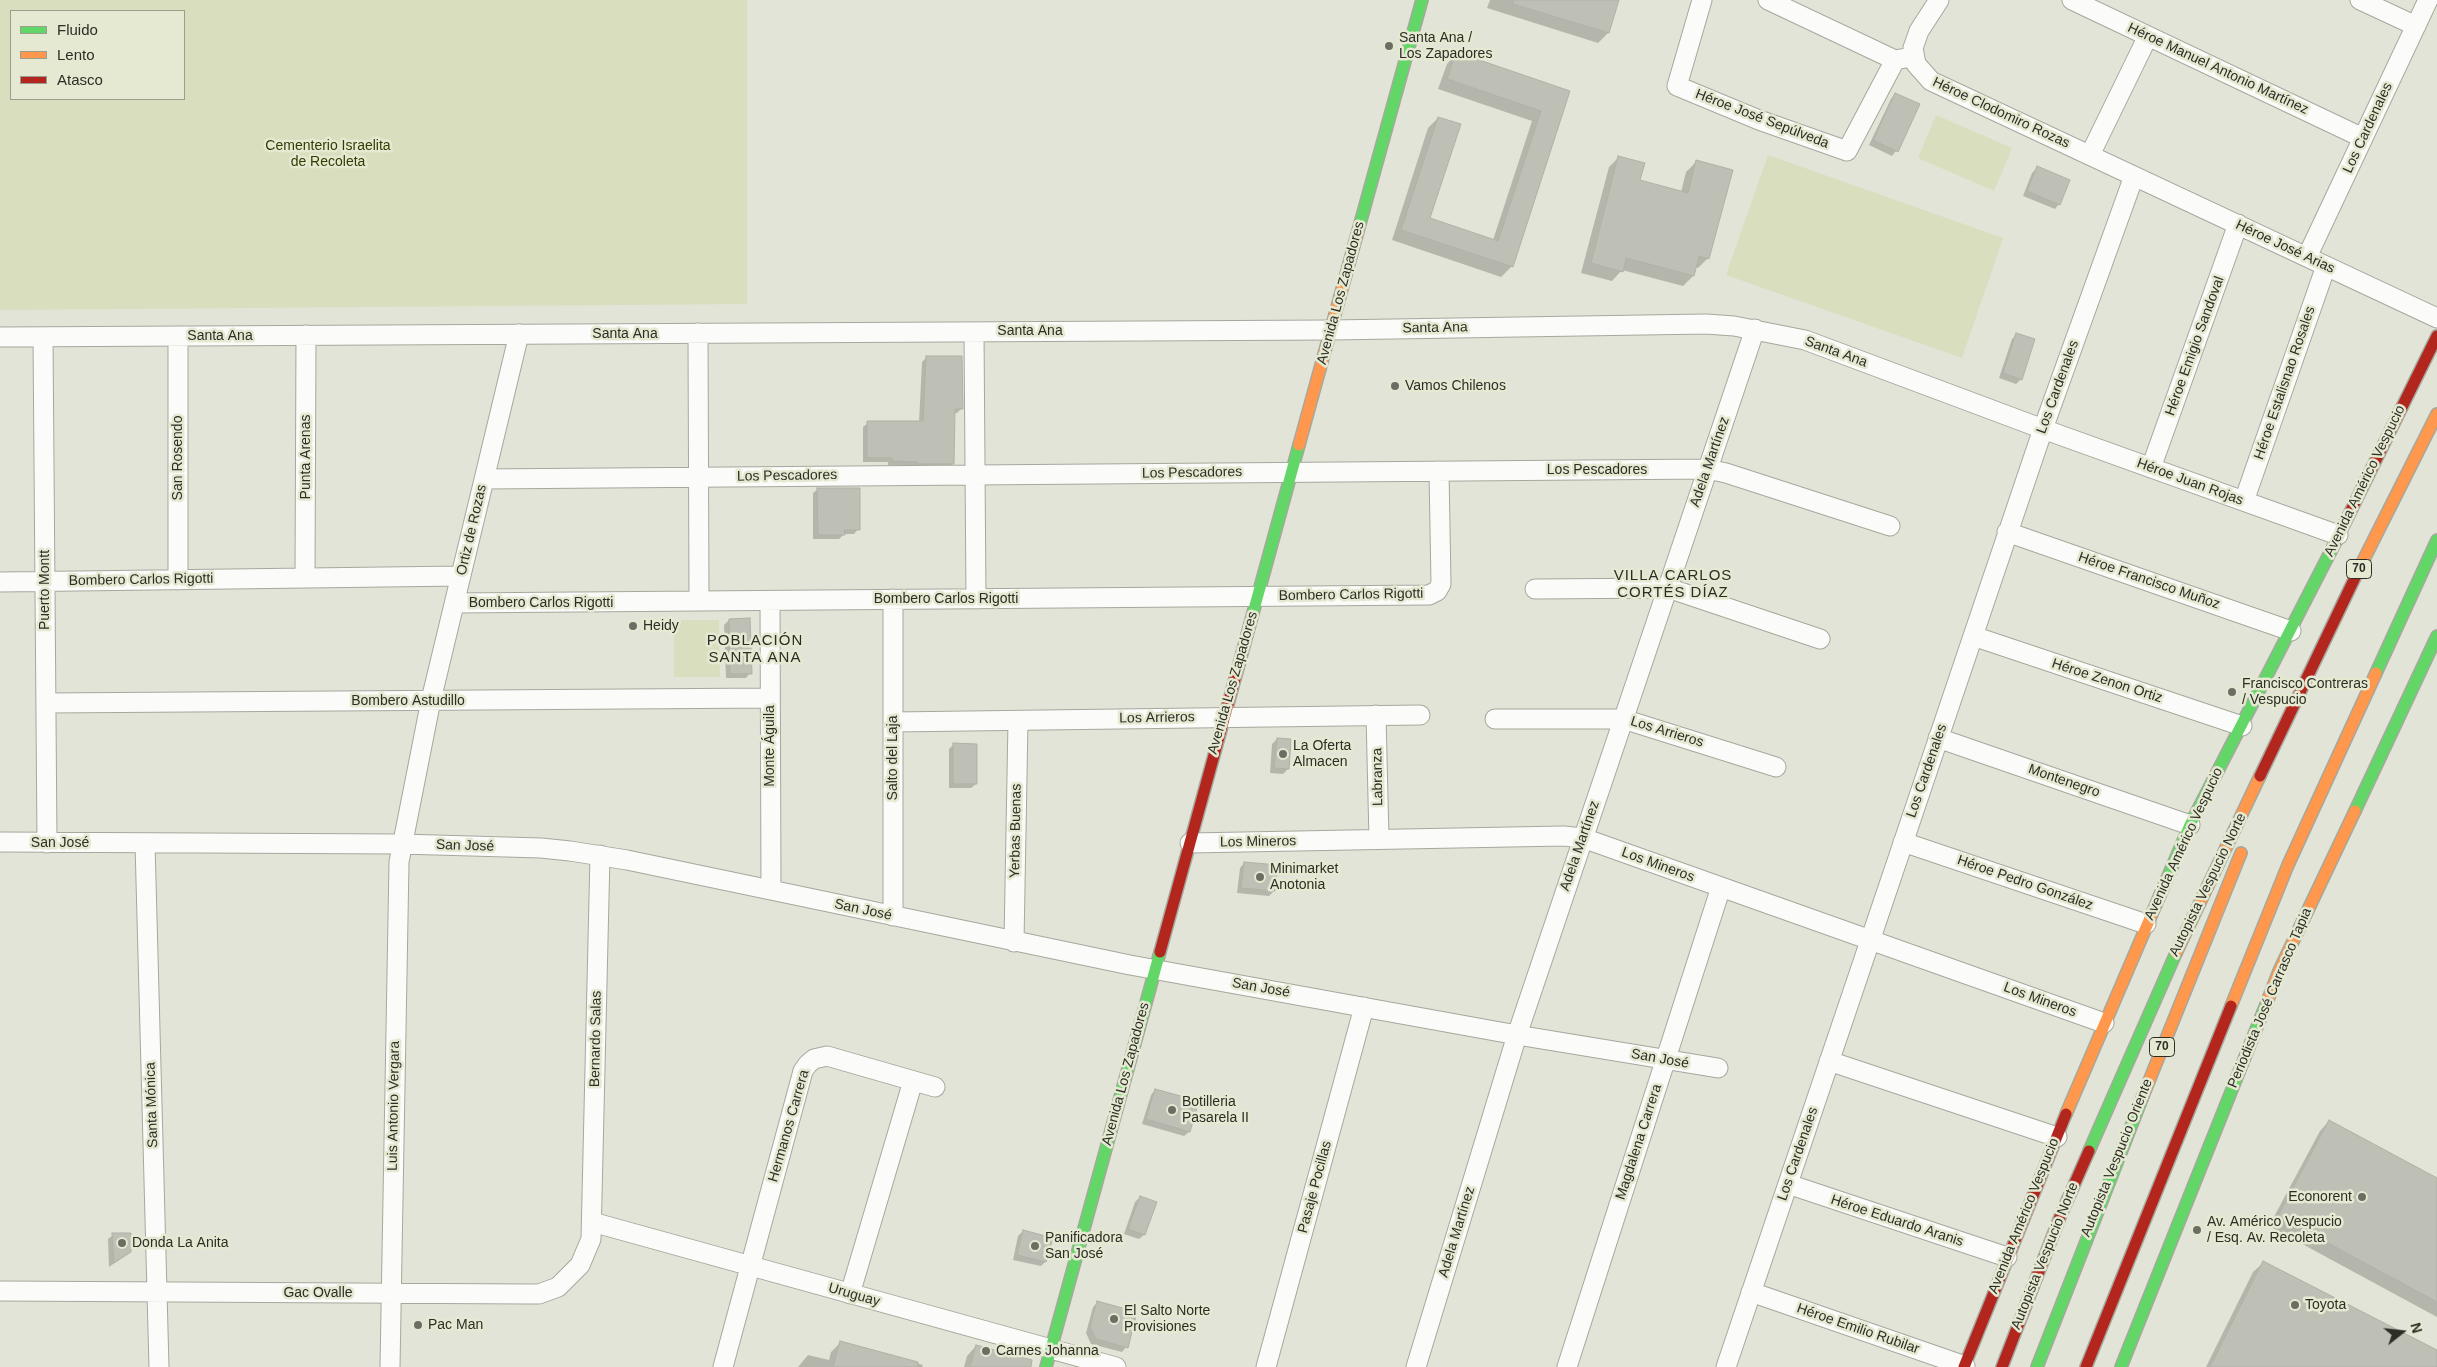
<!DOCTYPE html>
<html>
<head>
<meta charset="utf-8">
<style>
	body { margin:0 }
	#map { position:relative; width:2437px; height:1367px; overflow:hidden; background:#e2e4d7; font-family:Helvetica,sans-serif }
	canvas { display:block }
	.legend { position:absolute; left:10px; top:10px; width:175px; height:90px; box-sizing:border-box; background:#e5e9d2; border:1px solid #9b9e8d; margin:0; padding:6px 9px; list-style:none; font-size:15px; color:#2c2e25 }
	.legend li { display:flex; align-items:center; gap:10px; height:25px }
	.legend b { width:25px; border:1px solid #9b9e8d }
	.north { position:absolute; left:2377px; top:1307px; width:50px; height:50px; -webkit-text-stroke:4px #e5e9d2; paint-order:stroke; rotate:74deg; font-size:14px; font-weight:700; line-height:20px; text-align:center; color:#2c2e25 }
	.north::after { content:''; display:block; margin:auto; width:18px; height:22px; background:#2c2e25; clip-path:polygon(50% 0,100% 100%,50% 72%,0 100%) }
</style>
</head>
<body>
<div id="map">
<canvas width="2437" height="1367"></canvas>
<ul class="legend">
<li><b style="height:6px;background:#63d668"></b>Fluido</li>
<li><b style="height:6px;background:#ff974d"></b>Lento</li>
<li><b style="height:6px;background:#b3261e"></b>Atasco</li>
</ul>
<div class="north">N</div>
</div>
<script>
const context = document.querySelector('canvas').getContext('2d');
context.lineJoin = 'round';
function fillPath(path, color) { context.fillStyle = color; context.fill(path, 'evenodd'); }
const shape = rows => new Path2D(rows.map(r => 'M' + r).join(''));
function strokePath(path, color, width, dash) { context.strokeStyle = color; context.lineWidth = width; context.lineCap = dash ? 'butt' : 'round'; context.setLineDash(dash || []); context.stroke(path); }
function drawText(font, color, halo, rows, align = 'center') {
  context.font = font + ' Helvetica,sans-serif'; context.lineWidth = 5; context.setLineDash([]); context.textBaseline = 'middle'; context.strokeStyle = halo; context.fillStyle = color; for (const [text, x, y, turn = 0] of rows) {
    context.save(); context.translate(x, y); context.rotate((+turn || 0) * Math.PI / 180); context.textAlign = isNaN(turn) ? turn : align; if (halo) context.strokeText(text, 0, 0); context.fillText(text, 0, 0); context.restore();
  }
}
const green = shape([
	[0,0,747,0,747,304,0,310],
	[11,11,184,11,184,99,11,99],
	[1936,115,2012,148,1994,191,1918,158],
	[1768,155,2003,238,1962,358,1726,275],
	[674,620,719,620,720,677,674,677]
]);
const shadow = shape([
	[1490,0,1618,0,1608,33,1598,43,1487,8],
	[1456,54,1569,91,1511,267,1501,277,1392,240,1428,128,1438,118,1428,219,1493,240,1532,121,1438,89,1447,64],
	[1895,94,1918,105,1896,151,1892,156,1869,145,1891,99],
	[1619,157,1639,181,1681,192,1686,172,1696,162,1708,258,1698,268,1695,267,1693,276,1683,286,1622,270,1612,281,1581,273,1609,167],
	[2037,168,2059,204,2055,209,2023,196,2032,173],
	[2017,334,2021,379,2016,384,1999,378,2012,339],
	[927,357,962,408,957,413,953,413,953,463,948,468,914,468,914,466,888,465,888,462,863,462,863,427,868,423,919,422,922,362],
	[818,489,858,529,854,534,844,534,839,539,813,539,813,493],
	[729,620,750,673,746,678,726,678,724,625],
	[1277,739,1288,769,1283,774,1270,773,1272,744],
	[954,744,976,784,971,788,949,788,949,749],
	[1244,863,1276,866,1274,891,1269,896,1237,893,1240,868],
	[1155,1090,1189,1132,1184,1136,1142,1124,1151,1095],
	[2329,1121,2437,1180,2437,1317,2269,1226,2320,1131],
	[1140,1197,1155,1203,1144,1235,1139,1239,1124,1234,1135,1202],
	[1023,1231,1045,1262,1041,1266,1013,1260,1018,1236],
	[113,1235,130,1252,109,1267,108,1239],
	[2263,1263,2437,1351,2437,1367,2206,1367,2253,1272],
	[1098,1302,1126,1347,1122,1352,1091,1344,1086,1333,1093,1307],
	[841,1342,923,1365,922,1367,798,1367,808,1355,829,1360,831,1352],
	[976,1346,1015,1367,964,1367,967,1356]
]);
const building = shape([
	[1513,0,1619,0,1609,33,1513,4,1513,0],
	[1456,52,1570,91,1513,267,1401,230,1438,117,1461,124,1430,218,1498,241,1541,111,1447,79,1456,52],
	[1895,93,1920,104,1898,152,1873,140,1895,93],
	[1618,156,1645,163,1640,180,1688,193,1696,160,1733,170,1709,259,1699,256,1694,276,1626,258,1623,272,1591,263,1618,156],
	[2037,166,2070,180,2060,205,2027,191,2037,166],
	[2016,333,2035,339,2022,380,2003,373,2016,333],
	[926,356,962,356,963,409,955,409,954,464,918,464,918,462,892,461,892,458,867,458,867,421,923,421,926,356],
	[817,488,860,488,860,530,844,530,845,535,818,535,817,488],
	[750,618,752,674,730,674,729,619,750,618],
	[1277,738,1291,739,1289,769,1274,768,1277,738],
	[953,743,977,744,977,784,953,784,953,743],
	[1244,862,1278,865,1275,891,1241,888,1244,862],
	[1155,1089,1199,1101,1190,1132,1146,1119,1155,1089],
	[2329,1120,2437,1178,2437,1302,2278,1216,2329,1120],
	[1140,1196,1157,1202,1145,1235,1128,1229,1140,1196],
	[1023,1230,1053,1238,1046,1262,1017,1255,1023,1230],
	[112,1233,131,1233,131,1252,114,1263,112,1233],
	[2263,1261,2437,1350,2437,1367,2210,1367,2263,1261],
	[1097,1301,1137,1312,1128,1348,1096,1339,1090,1327,1097,1301],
	[840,1341,918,1362,918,1367,833,1367,840,1341],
	[976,1345,1032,1360,1031,1367,970,1367,976,1345]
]);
const street = shape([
	[1702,0,1677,86,1759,120,1847,151,1895,60],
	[1768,0,1895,60,1906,58],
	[1939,0,1919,31,1913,48,1916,64,1931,81,2437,318],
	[2072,0,2363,138],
	[2360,0,2416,26],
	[2090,155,2148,36],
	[2307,257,2428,0],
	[974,332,976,599],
	[698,333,699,601],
	[0,337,1331,330,1706,324,1734,326,1805,340,2043,429,2338,535],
	[43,337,47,843],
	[2151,468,2238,224],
	[484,479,1707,469,1726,473,1890,526],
	[2244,501,2326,266],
	[2007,532,2291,631],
	[305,578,306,335],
	[178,580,178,336],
	[0,582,461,576],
	[1535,589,1668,588,1820,639],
	[770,601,771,890],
	[455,603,1429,595,1437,591,1441,584,1439,471],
	[1973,636,2242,726],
	[46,703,770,698],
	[1376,715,1379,839],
	[1495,719,1623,719,1776,767],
	[893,722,1420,715],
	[1938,738,2190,825],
	[0,842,401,844,541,848,570,851,627,860,1130,965,1517,1035,1718,1068],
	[1903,842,2146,924],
	[145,843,159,1367],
	[1190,843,1564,836,1583,838,2104,1023],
	[893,916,893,599],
	[1014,942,1018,721],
	[1829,1061,2057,1137],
	[1788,1184,2007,1257],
	[592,1222,1116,1367],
	[0,1291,528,1294,539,1294,558,1287,580,1265,591,1239,600,855],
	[1751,1292,1965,1366],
	[850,1294,913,1081],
	[390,1367,399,862,431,700,519,334],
	[723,1367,803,1071,808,1064,814,1059,827,1056,935,1087],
	[1266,1367,1364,1007],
	[1416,1367,1517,1035,1755,329],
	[1567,1367,1721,887],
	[1726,1367,2043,429,2134,176]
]);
const fast = shape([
	[1358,231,1422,0],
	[1247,635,1299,445],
	[2376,673,2437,540],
	[2355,811,2437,636],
	[2160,895,2190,825,2335,543],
	[2089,1151,2176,953],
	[1046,1367,1160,952],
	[2037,1367,2143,1096],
	[2121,1367,2267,1002]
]);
const slow = shape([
	[1299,445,1358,231],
	[2361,565,2437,414],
	[2176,953,2260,776],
	[2267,1002,2279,971,2355,811],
	[2231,1006,2288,865,2376,673],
	[2143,1096,2241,853],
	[2066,1114,2160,895]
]);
const jam = shape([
	[2335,543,2437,336],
	[2260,776,2361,565],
	[1160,952,1247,635],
	[1964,1367,2066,1114],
	[2002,1367,2060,1217,2089,1151],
	[2086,1367,2231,1006]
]);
const markers = [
	[1389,46,5,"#6c6e63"],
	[1395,386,5,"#6c6e63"],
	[633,626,5,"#6c6e63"],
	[2232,692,5,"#6c6e63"],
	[1283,754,5,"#6c6e63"],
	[1260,877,5,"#6c6e63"],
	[1172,1110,5,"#6c6e63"],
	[2362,1197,5,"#6c6e63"],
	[2197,1230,5,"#6c6e63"],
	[122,1243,5,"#6c6e63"],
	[1035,1246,5,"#6c6e63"],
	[2295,1305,5,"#6c6e63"],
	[1114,1319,5,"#6c6e63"],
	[418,1325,5,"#6c6e63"],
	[986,1351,5,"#6c6e63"]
];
const shields = [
	[2359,569,25],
	[2162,1047,25]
];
const shieldNames = [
	["70",2359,569],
	["70",2162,1047]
];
const poiNames = [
	["Santa Ana /",1399,38],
	["Los Zapadores",1399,54],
	["Vamos Chilenos",1405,386],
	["Heidy",643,626],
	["Francisco Contreras",2242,684],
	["/ Vespucio",2242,700],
	["La Oferta",1293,746],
	["Almacen",1293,762],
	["Minimarket",1270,869],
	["Anotonia",1270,885],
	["Botilleria",1182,1102],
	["Pasarela II",1182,1118],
	["Econorent",2352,1197,"right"],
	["Av. Américo Vespucio",2207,1222],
	["/ Esq. Av. Recoleta",2207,1238],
	["Panificadora",1045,1238],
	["San José",1045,1254],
	["Donda La Anita",132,1243],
	["Toyota",2305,1305],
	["El Salto Norte",1124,1311],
	["Provisiones",1124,1327],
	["Pac Man",428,1325],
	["Carnes Johanna",996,1351]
];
const streetNames = [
	["Héroe Manuel Antonio Martínez",2218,69,25],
	["Héroe Clodomiro Rozas",2001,113,25],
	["Héroe José Sepúlveda",1762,119,21],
	["Los Cardenales",2368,128,-65],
	["Héroe José Arias",2285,247,25],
	["Avenida Los Zapadores",1341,293,-75],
	["Santa Ana",1435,328,-1],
	["Santa Ana",1030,331],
	["Santa Ana",625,334],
	["Santa Ana",220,336],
	["Héroe Emigio Sandoval",2195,346,-70],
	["Santa Ana",1836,352,20],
	["Héroe Estalisnao Rosales",2285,383,-71],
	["Los Cardenales",2058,387,-70],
	["Punta Arenas",306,457,-90],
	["San Rosendo",178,458,-90],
	["Adela Martínez",1710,462,-71],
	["Los Pescadores",1597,470],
	["Los Pescadores",1192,473,-1],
	["Los Pescadores",787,476,-1],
	["Avenida Américo Vespucio",2365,481,-64],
	["Héroe Juan Rojas",2190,482,20],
	["Ortiz de Rozas",472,530,-77],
	["Bombero Carlos Rigotti",141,580,-1],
	["Héroe Francisco Muñoz",2149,581,19],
	["Puerto Montt",45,590,-90],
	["Bombero Carlos Rigotti",1351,595,-1],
	["Bombero Carlos Rigotti",946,599],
	["Bombero Carlos Rigotti",541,603],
	["Héroe Zenon Ortiz",2107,681,18],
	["Avenida Los Zapadores",1233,683,-74],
	["Bombero Astudillo",408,701],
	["Los Arrieros",1157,718,-1],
	["Los Arrieros",1667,732,17],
	["Monte Águila",770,746,-90],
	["Salto del Laja",893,758,-90],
	["Los Cardenales",1927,771,-71],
	["Labranza",1378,777,-91],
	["Montenegro",2064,781,19],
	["Yerbas Buenas",1016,831,-89],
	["Los Mineros",1258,842,-1],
	["San José",60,843],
	["Avenida Américo Vespucio",2184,844,-65],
	["San José",465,846,2],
	["Adela Martínez",1580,846,-71],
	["Los Mineros",1658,865,20],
	["Héroe Pedro González",2025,883,19],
	["Autopista Vespucio Norte",2208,885,-64],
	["San José",863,910,12],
	["San José",1261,988,10],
	["Periodista José Carrasco Tapia",2270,998,-67],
	["Los Mineros",2040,1000,20],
	["Bernardo Salas",596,1039,-89],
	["San José",1660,1059,10],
	["Avenida Los Zapadores",1126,1074,-75],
	["Santa Mónica",152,1105,-92],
	["Luis Antonio Vergara",394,1106,-89],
	["Hermanos Carrera",789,1126,-74],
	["Magdalena Carrera",1639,1142,-72],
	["Los Cardenales",1798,1154,-71],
	["Autopista Vespucio Oriente",2117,1158,-68],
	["Pasaje Pocillas",1315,1187,-75],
	["Avenida Américo Vespucio",2024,1216,-68],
	["Héroe Eduardo Aranis",1897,1221,18],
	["Adela Martínez",1457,1232,-73],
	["Autopista Vespucio Norte",2045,1256,-68],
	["Gac Ovalle",318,1293],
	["Uruguay",854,1295,16],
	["Héroe Emilio Rubilar",1858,1329,19]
];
const parkNames = [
	["Cementerio Israelita",328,146],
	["de Recoleta",328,162]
];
const neighbourhoodNames = [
	["VILLA CARLOS",1673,576],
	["CORTÉS DÍAZ",1673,593],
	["POBLACIÓN",755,641],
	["SANTA ANA",755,658]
];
fillPath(green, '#d9debe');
fillPath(shadow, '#0003');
fillPath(building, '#bec0b5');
strokePath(building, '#afb1a7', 1);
strokePath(street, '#a6a89e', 21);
strokePath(fast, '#a6a89e', 14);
strokePath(slow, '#a6a89e', 14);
strokePath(jam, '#a6a89e', 14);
strokePath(street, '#fbfbf9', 19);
strokePath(fast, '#63d668', 11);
strokePath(slow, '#ff974d', 11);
strokePath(jam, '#b3261e', 11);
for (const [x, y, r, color] of markers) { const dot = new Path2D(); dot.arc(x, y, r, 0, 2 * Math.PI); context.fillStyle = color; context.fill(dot); strokePath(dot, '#e5e9d2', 2); }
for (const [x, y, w] of shields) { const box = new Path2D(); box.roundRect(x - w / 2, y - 9.5, w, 19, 4); context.fillStyle = '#e5e9d2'; context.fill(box); strokePath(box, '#2c2e25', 1); }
drawText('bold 12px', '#2c2e25', null, shieldNames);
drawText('14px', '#2c2e25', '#e5e9d2', poiNames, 'left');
drawText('14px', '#2c2e25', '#e5e9d2', streetNames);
drawText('14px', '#363c01', '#e5e9d2', parkNames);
context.letterSpacing = '1px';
drawText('15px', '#2c2e25', '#e5e9d2', neighbourhoodNames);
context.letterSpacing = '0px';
</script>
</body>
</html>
